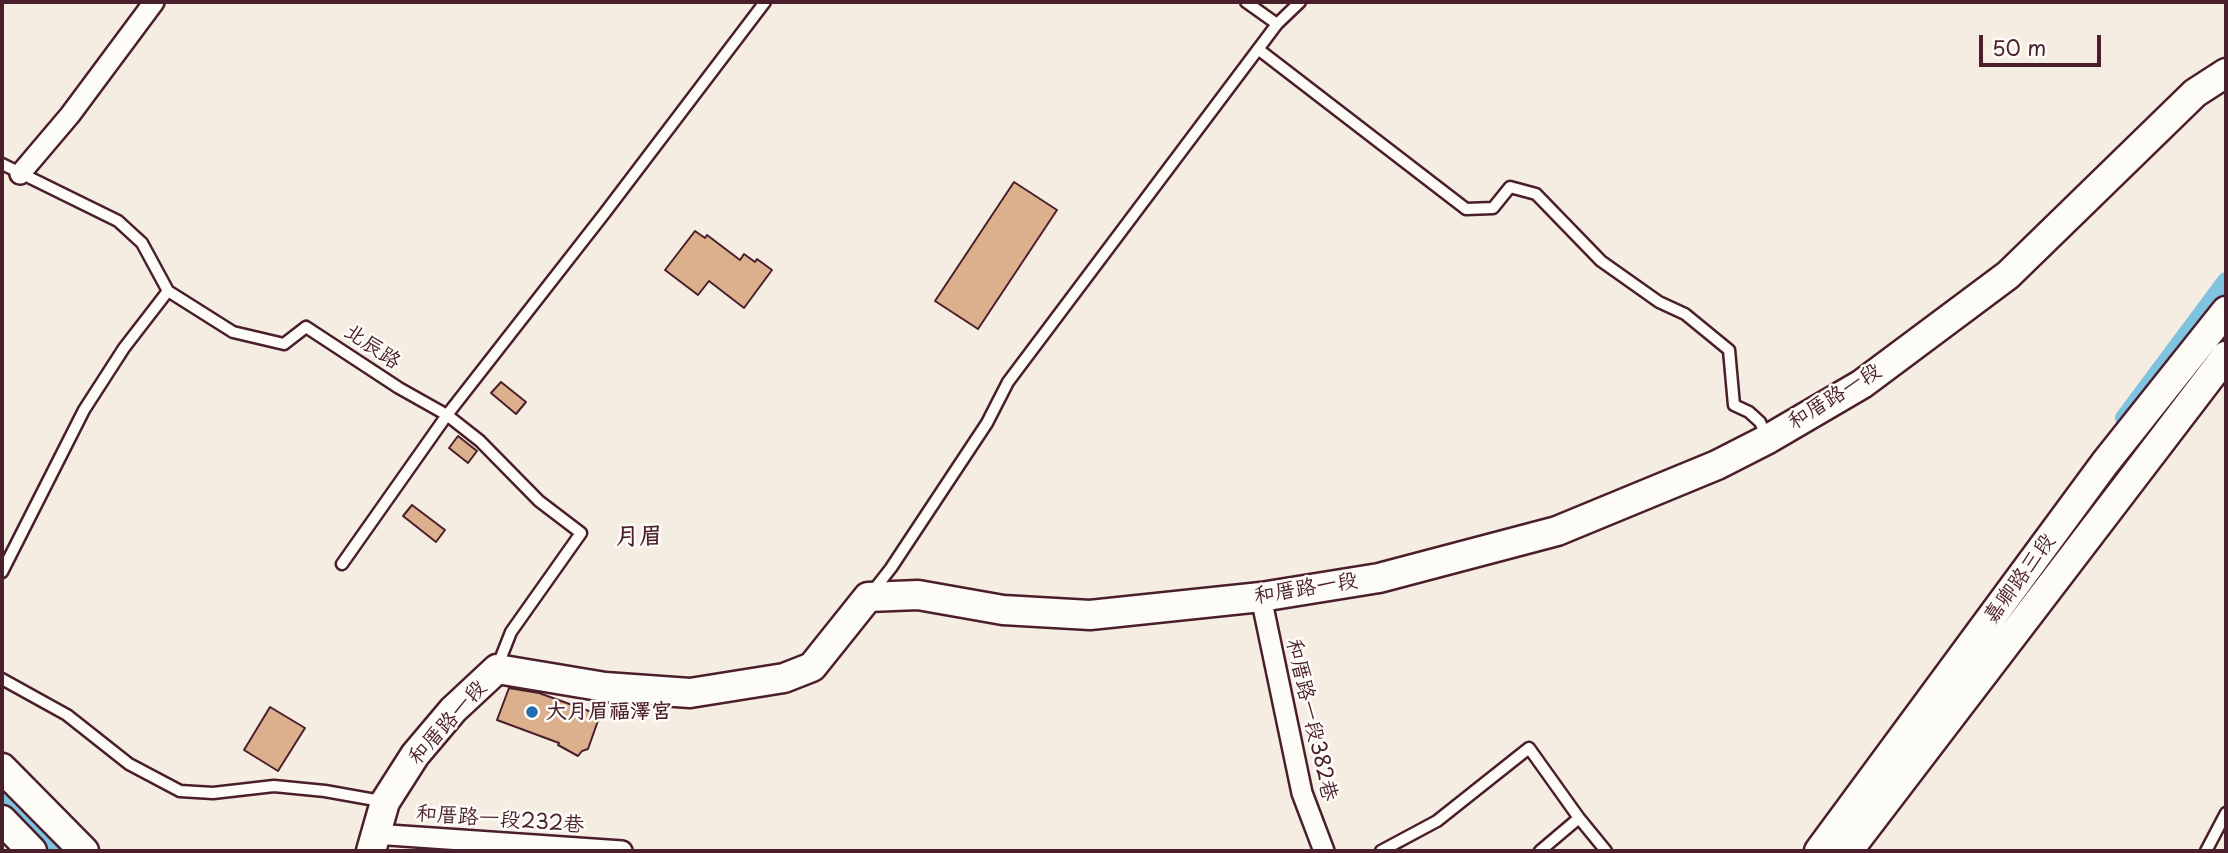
<!DOCTYPE html>
<html>
<head>
<meta charset="utf-8">
<style>
	body { margin:0 }
	#map { position:relative; width:2228px; height:853px; overflow:hidden; background:#f6ede2; font-family:"Playpen Sans",sans-serif }
	canvas { display:block }
	.frame { position:absolute; inset:0; border:4px solid #4a1f2b; pointer-events:none }
	.scale { position:absolute; left:1979px; top:35px; width:122px; height:32px; box-sizing:border-box; border:4px solid #4a1f2b; border-top:0; padding-left:9px; font-size:21px; line-height:24px; white-space:nowrap; color:#4a1f2b; -webkit-text-stroke:5px #fdfcf7; paint-order:stroke }
</style>
</head>
<body>
<div id="map">
<canvas width="2228" height="853"></canvas>
<div class="frame"></div>
<div class="scale">50 m</div>
</div>
<script>
const context = document.querySelector('canvas').getContext('2d');
context.lineJoin = 'round';
const shape = rows => new Path2D(rows.map(r => 'M' + r).join(''));
function strokePath(path, color, width, dash) { context.strokeStyle = color; context.lineWidth = width; context.lineCap = dash ? 'butt' : 'round'; context.setLineDash(dash || []); context.stroke(path); }
function fillPath(path, color) { context.fillStyle = color; context.fill(path, 'evenodd'); }
function drawText(font, color, halo, rows, align = 'center') {
  context.font = font + ' "Playpen Sans","LXGW WenKai TC",sans-serif'; context.lineWidth = 5; context.setLineDash([]); context.textBaseline = 'middle'; context.strokeStyle = halo; context.fillStyle = color; for (const [text, x, y, turn = 0] of rows) {
    context.save(); context.translate(x, y); context.rotate((+turn || 0) * Math.PI / 180); context.textAlign = isNaN(turn) ? turn : align; if (halo) context.strokeText(text, 0, 0); context.fillText(text, 0, 0); context.restore();
  }
}
const canal = shape([
	[2124,418,2226,281]
]);
const river = shape([
	[2,800,53,851]
]);
const building = shape([
	[1014,182,1057,210,978,329,935,301,1014,182],
	[695,231,705,238,707,235,740,260,744,254,755,262,757,259,772,270,744,308,709,281,698,295,665,270,695,231],
	[501,382,526,402,516,414,491,393,501,382],
	[458,436,477,451,468,463,449,448,458,436],
	[412,505,445,530,436,542,403,516,412,505],
	[509,688,539,693,600,715,588,749,582,751,578,756,558,745,559,743,497,720,509,688],
	[270,707,305,728,278,771,244,750,270,707]
]);
const lane = shape([
	[1246,2,1277,24],
	[1258,49,1466,209,1493,208,1510,187,1536,194,1601,261,1659,302,1685,314,1729,350,1734,405,1749,412,1760,422,1767,437],
	[2,164,118,221,142,243,168,291,233,332,284,344,306,327,399,388,447,415,480,441,539,501,581,533,511,632,498,665],
	[342,564,447,415,604,214,765,2],
	[2,572,84,410,124,348,168,291],
	[873,591,891,568,987,423,1008,382,1277,24,1300,2],
	[2,679,67,715,129,764,180,791,213,793,274,786,325,791,381,801],
	[1381,851,1437,821,1529,748,1579,818,1606,851],
	[1540,851,1579,818],
	[2206,851,2226,813]
]);
const street = shape([
	[20,174,70,115,154,2],
	[1261,597,1302,793,1324,851],
	[374,834,622,851]
]);
const secondary = shape([
	[2,768,84,851],
	[2,820,32,851],
	[371,851,385,802,415,755,453,710,497,669,605,687,690,693,784,678,812,667,868,597,918,595,1003,610,1090,615,1261,597,1379,578,1557,531,1717,465,1768,439,1862,384,2008,275,2195,93,2226,73],
	[1819,851,2105,463,2226,311],
	[1848,851,2226,356]
]);
const markers = [
	[532,712,7,"#1f6fb2"]
];
const streetNames = [
	["北辰路",372,347,34],
	["和厝路一段",1835,397,-32],
	["嘉卿路三段",2020,579,-54],
	["和厝路一段",1306,589,-9],
	["和厝路一段382巷",1311,720,77],
	["和厝路一段",448,723,-48],
	["和厝路一段232巷",500,820,4]
];
const poiNames = [
	["大月眉福澤宮",546,712]
];
const quarterNames = [
	["月眉",639,537]
];
strokePath(canal, '#80c3e1', 18);
strokePath(river, '#80c3e1', 30);
fillPath(building, '#dcb08d');
strokePath(building, '#4a1f2b', 2);
strokePath(lane, '#4a1f2b', 15);
strokePath(street, '#4a1f2b', 24);
strokePath(secondary, '#4a1f2b', 33);
strokePath(lane, '#fdfcf7', 10);
strokePath(street, '#fdfcf7', 19);
strokePath(secondary, '#fdfcf7', 28);
for (const [x, y, r, color] of markers) { const dot = new Path2D(); dot.arc(x, y, r, 0, 2 * Math.PI); context.fillStyle = color; context.fill(dot); strokePath(dot, '#fdfcf7', 2.5); }
drawText('21px', '#4a1f2b', '#fdfcf7', streetNames);
drawText('bold 21px', '#4a1f2b', '#fdfcf7', poiNames, 'left');
drawText('bold 24px', '#4a1f2b', '#fdfcf7', quarterNames);
</script>
</body>
</html>
